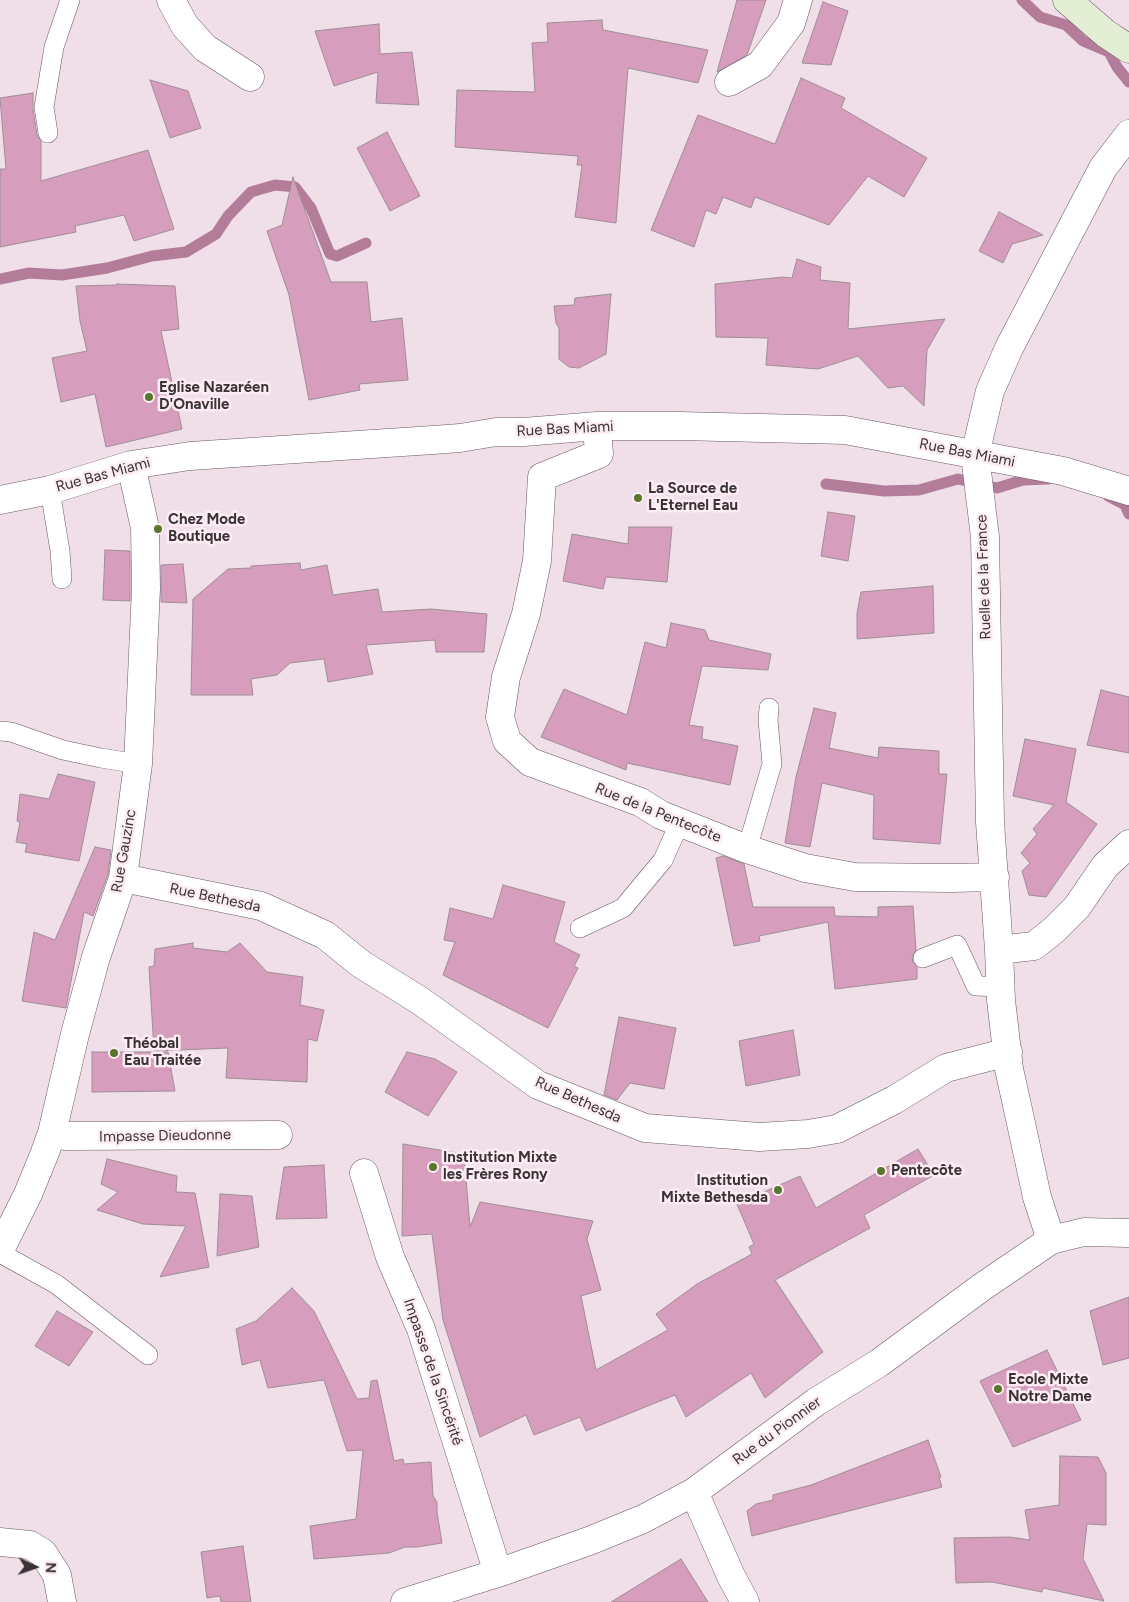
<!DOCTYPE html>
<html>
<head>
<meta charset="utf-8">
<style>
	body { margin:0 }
	#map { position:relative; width:1129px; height:1602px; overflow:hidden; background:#f0dfe8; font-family:Figtree,sans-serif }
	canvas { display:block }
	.north { position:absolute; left:10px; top:1542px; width:50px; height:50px; -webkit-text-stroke:4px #feecf5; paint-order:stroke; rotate:93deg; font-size:14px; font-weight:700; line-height:20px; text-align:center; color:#393336 }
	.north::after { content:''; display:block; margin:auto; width:18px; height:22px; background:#393336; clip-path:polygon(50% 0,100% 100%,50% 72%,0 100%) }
</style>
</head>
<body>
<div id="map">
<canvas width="1129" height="1602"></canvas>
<div class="north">N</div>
</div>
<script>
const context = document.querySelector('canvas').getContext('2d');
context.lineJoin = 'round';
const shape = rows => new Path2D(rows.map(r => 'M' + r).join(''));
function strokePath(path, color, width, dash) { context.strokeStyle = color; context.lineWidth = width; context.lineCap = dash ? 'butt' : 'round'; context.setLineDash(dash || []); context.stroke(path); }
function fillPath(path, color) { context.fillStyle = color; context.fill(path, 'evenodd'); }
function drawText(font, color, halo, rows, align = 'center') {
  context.font = font + ' Figtree,sans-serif'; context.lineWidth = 5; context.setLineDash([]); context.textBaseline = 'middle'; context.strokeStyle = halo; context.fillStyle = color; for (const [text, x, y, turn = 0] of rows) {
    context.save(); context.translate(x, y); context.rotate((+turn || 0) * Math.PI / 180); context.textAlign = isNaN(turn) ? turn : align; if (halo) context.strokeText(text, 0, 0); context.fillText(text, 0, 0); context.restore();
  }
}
const stream = shape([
	[1022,0,1040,17,1066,25,1083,41,1109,52,1117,67,1129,82],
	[0,279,29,273,62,275,107,268,152,256,186,252,216,234,228,216,251,192,275,185,295,187,311,208,330,254,337,256,366,243],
	[826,484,884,491,919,490,958,479,997,488,1023,480,1048,479],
	[1108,496,1125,505,1129,514]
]);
const building = shape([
	[737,0,766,0,747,55,717,72,737,0],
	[823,2,848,11,831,65,802,63,823,2],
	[602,20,603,30,708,50,698,83,628,68,616,223,575,217,582,165,577,165,578,156,455,147,457,90,535,92,532,43,548,42,547,23,602,20],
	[379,24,380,54,412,52,419,105,376,103,378,72,334,86,315,31,379,24],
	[801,78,845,98,841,108,927,158,904,197,868,176,829,225,755,197,751,208,723,197,716,214,706,210,694,247,651,230,698,115,775,144,801,78],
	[150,80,188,91,201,128,170,138,150,80],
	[33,93,33,109,37,135,41,141,41,181,148,150,174,229,134,241,124,215,75,226,76,232,0,247,0,169,6,169,0,98,33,93],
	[387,132,420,196,390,211,357,148,387,132],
	[293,177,331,282,367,282,371,322,402,318,408,380,359,384,360,390,309,400,289,295,267,231,282,225,293,177],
	[999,212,1043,235,1012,244,1003,263,979,251,999,212],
	[797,259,821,267,820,280,850,283,848,329,945,319,927,350,924,406,903,386,888,388,858,356,818,369,766,365,768,338,716,337,715,284,783,277,792,278,797,259],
	[117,284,175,286,179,329,161,331,182,429,106,447,95,394,61,402,52,358,87,351,80,321,76,286,117,285,117,284],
	[611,294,606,354,579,368,569,367,559,359,559,328,556,323,554,306,574,305,575,298,611,294],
	[828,512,855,516,848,561,821,556,828,512],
	[629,527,672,527,667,582,606,577,603,589,563,581,572,534,628,544,629,527],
	[105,550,130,551,130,601,103,600,105,550],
	[300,563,301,570,327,565,333,595,378,589,382,612,431,609,487,614,484,652,436,652,435,640,366,645,373,674,328,682,324,659,290,663,277,675,251,679,253,695,191,695,193,599,228,569,251,568,251,566,300,563],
	[183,564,187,603,161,602,161,565,183,564],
	[933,586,934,633,857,639,857,613,861,592,933,586],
	[671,623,705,630,709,640,771,654,768,670,702,666,689,725,703,727,702,739,738,746,730,785,627,763,626,770,541,737,564,689,627,715,645,642,666,648,671,623],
	[1101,690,1129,697,1129,753,1087,745,1101,690],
	[814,708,836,713,829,748,878,758,879,747,939,751,939,774,947,774,940,844,873,839,874,795,822,783,810,847,785,843,796,777,814,708],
	[1025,739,1076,749,1066,802,1097,824,1046,897,1029,895,1022,871,1030,863,1021,853,1037,834,1033,829,1054,805,1013,796,1025,739],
	[58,774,95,782,79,861,25,852,27,844,16,842,20,822,17,821,20,794,49,799,58,774],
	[95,847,111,850,108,874,93,916,84,912,66,1008,22,1001,34,932,55,940,95,847],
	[723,856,744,864,753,907,834,907,835,916,878,917,878,907,913,906,916,950,912,957,913,962,917,967,917,979,835,989,828,922,759,936,760,941,734,946,716,858,723,856],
	[503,885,565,902,554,942,580,955,574,966,578,968,548,1028,443,975,455,942,444,940,450,908,493,919,503,885],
	[193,943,193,948,227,952,240,943,267,972,303,977,300,1005,324,1010,317,1041,308,1039,307,1082,226,1078,228,1048,154,1051,149,967,154,966,155,949,193,943],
	[619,1017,676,1028,664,1089,630,1083,617,1100,604,1095,619,1017],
	[793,1030,800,1075,746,1086,739,1041,793,1030],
	[92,1052,168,1052,175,1091,92,1092,92,1052],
	[407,1052,435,1059,457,1072,428,1116,385,1092,407,1052],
	[403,1144,464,1154,470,1227,480,1202,593,1221,587,1239,601,1290,581,1296,596,1370,668,1330,656,1314,697,1284,752,1254,749,1247,754,1244,736,1202,757,1195,800,1176,816,1208,918,1149,934,1175,864,1215,870,1228,775,1280,823,1352,765,1398,751,1373,686,1417,675,1395,586,1431,580,1417,534,1435,526,1415,480,1437,443,1320,432,1234,402,1236,403,1144],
	[107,1159,177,1176,176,1192,195,1193,209,1267,160,1277,186,1226,143,1224,97,1210,118,1192,101,1184,107,1159],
	[324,1165,327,1218,276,1219,284,1167,324,1165],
	[220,1194,252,1196,259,1247,217,1256,220,1194],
	[292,1288,314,1311,357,1399,369,1398,371,1381,377,1380,394,1461,403,1459,404,1464,431,1462,433,1496,437,1502,437,1512,442,1543,417,1547,405,1547,389,1553,314,1559,310,1526,356,1519,363,1450,347,1451,324,1380,268,1388,260,1360,242,1365,236,1329,256,1321,292,1288],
	[1129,1297,1129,1358,1103,1365,1090,1311,1129,1297],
	[57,1311,93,1332,69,1366,35,1346,57,1311],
	[1047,1350,1081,1420,1013,1447,980,1381,1047,1350],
	[928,1440,941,1477,939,1477,942,1487,752,1536,747,1511,756,1504,773,1500,773,1495,811,1485,928,1440],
	[1060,1456,1098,1457,1106,1473,1106,1525,1087,1524,1083,1559,1104,1601,1043,1588,1042,1592,992,1582,956,1583,954,1538,1010,1537,1030,1540,1025,1510,1059,1505,1060,1456],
	[243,1546,251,1602,221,1602,220,1596,207,1598,201,1552,243,1546],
	[681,1559,708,1602,611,1602,681,1559]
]);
const lane = shape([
	[48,133,44,107,54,47,70,0],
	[50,490,60,551,62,579],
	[0,731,11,732,63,750,101,758,138,764],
	[747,849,772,764,768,720,769,708],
	[580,928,623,908,663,860,680,822],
	[923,958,957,945,976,986,1000,987],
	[0,1253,56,1284,148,1355]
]);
const street = shape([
	[171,0,185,26,205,48,250,77],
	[729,82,760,65,791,23,798,0],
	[597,426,599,454,542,477,537,561,526,614,506,677,500,717,507,741,530,762,640,802,661,815,747,849,805,868,855,877,951,878,995,877],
	[0,500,50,490,131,465,190,456,433,440,460,438,496,432,524,432,597,426,679,426,845,430,1063,471,1129,491],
	[123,878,261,906,325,935,361,964,419,1000,538,1085,645,1128,759,1137,808,1134,837,1129,894,1100,946,1068,1008,1052],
	[999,950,1034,946,1054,930,1077,907,1105,866,1129,844],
	[52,1133,66,1136,278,1135],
	[364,1173,390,1257,421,1329,498,1573],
	[1051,1240,1037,1197,1017,1105,1009,1069,1001,1000,999,950,990,822,985,537,975,455,990,391,1009,348,1103,168,1129,134],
	[0,1250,28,1194,44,1155,52,1133,75,1034,96,957,123,878,138,764,146,588,145,528,131,465],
	[694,1492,731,1576,745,1602],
	[0,1542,30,1545,43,1553,57,1575,62,1602],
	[405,1602,498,1573,589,1541,643,1519,694,1492,816,1402,879,1363,982,1287,1051,1240,1084,1232,1129,1233]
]);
const secondary = shape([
	[1067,0,1105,33,1129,49]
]);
const markers = [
	[149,397,5,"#58762c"],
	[638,498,5,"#58762c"],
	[158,529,5,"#58762c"],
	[114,1053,5,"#58762c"],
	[433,1167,5,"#58762c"],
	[881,1171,5,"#58762c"],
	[778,1190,5,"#58762c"],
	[998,1389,5,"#58762c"]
];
const poiNames = [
	["Eglise Nazaréen",159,388],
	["D'Onaville",159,405],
	["La Source de",648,489],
	["L'Eternel Eau",648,506],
	["Chez Mode",168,520],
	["Boutique",168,537],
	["Théobal",124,1044],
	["Eau Traitée",124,1061],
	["Institution Mixte",443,1158],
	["les Frères Rony",443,1175],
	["Pentecôte",891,1171],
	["Institution",768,1181,"right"],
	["Mixte Bethesda",768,1198,"right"],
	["Ecole Mixte",1008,1380],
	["Notre Dame",1008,1397]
];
const streetNames = [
	["Rue Bas Miami",565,429,-3],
	["Rue Bas Miami",967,453,11],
	["Rue Bas Miami",103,475,-15],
	["Ruelle de la France",984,577,-92],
	["Rue de la Pentecôte",658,813,22],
	["Rue Gauzinc",124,851,-80],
	["Rue Bethesda",215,898,12],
	["Rue Bethesda",578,1100,24],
	["Impasse Dieudonne",165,1136,-1],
	["Impasse de la Sincérité",433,1372,71],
	["Rue du Pionnier",777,1431,-36]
];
strokePath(stream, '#b37c99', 11);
fillPath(building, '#d79dbc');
strokePath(building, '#9e8e96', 1);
strokePath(lane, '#675860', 20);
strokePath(street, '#675860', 29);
strokePath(secondary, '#675860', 29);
strokePath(lane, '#fff', 19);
strokePath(street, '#fff', 28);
strokePath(secondary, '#e3eed5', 28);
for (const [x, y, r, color] of markers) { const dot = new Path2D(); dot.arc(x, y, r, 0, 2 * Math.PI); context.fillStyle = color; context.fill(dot); strokePath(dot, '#feecf5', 2); }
drawText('bold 15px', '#393336', '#feecf5', poiNames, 'left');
drawText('15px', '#393336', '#feecf5', streetNames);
</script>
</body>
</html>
